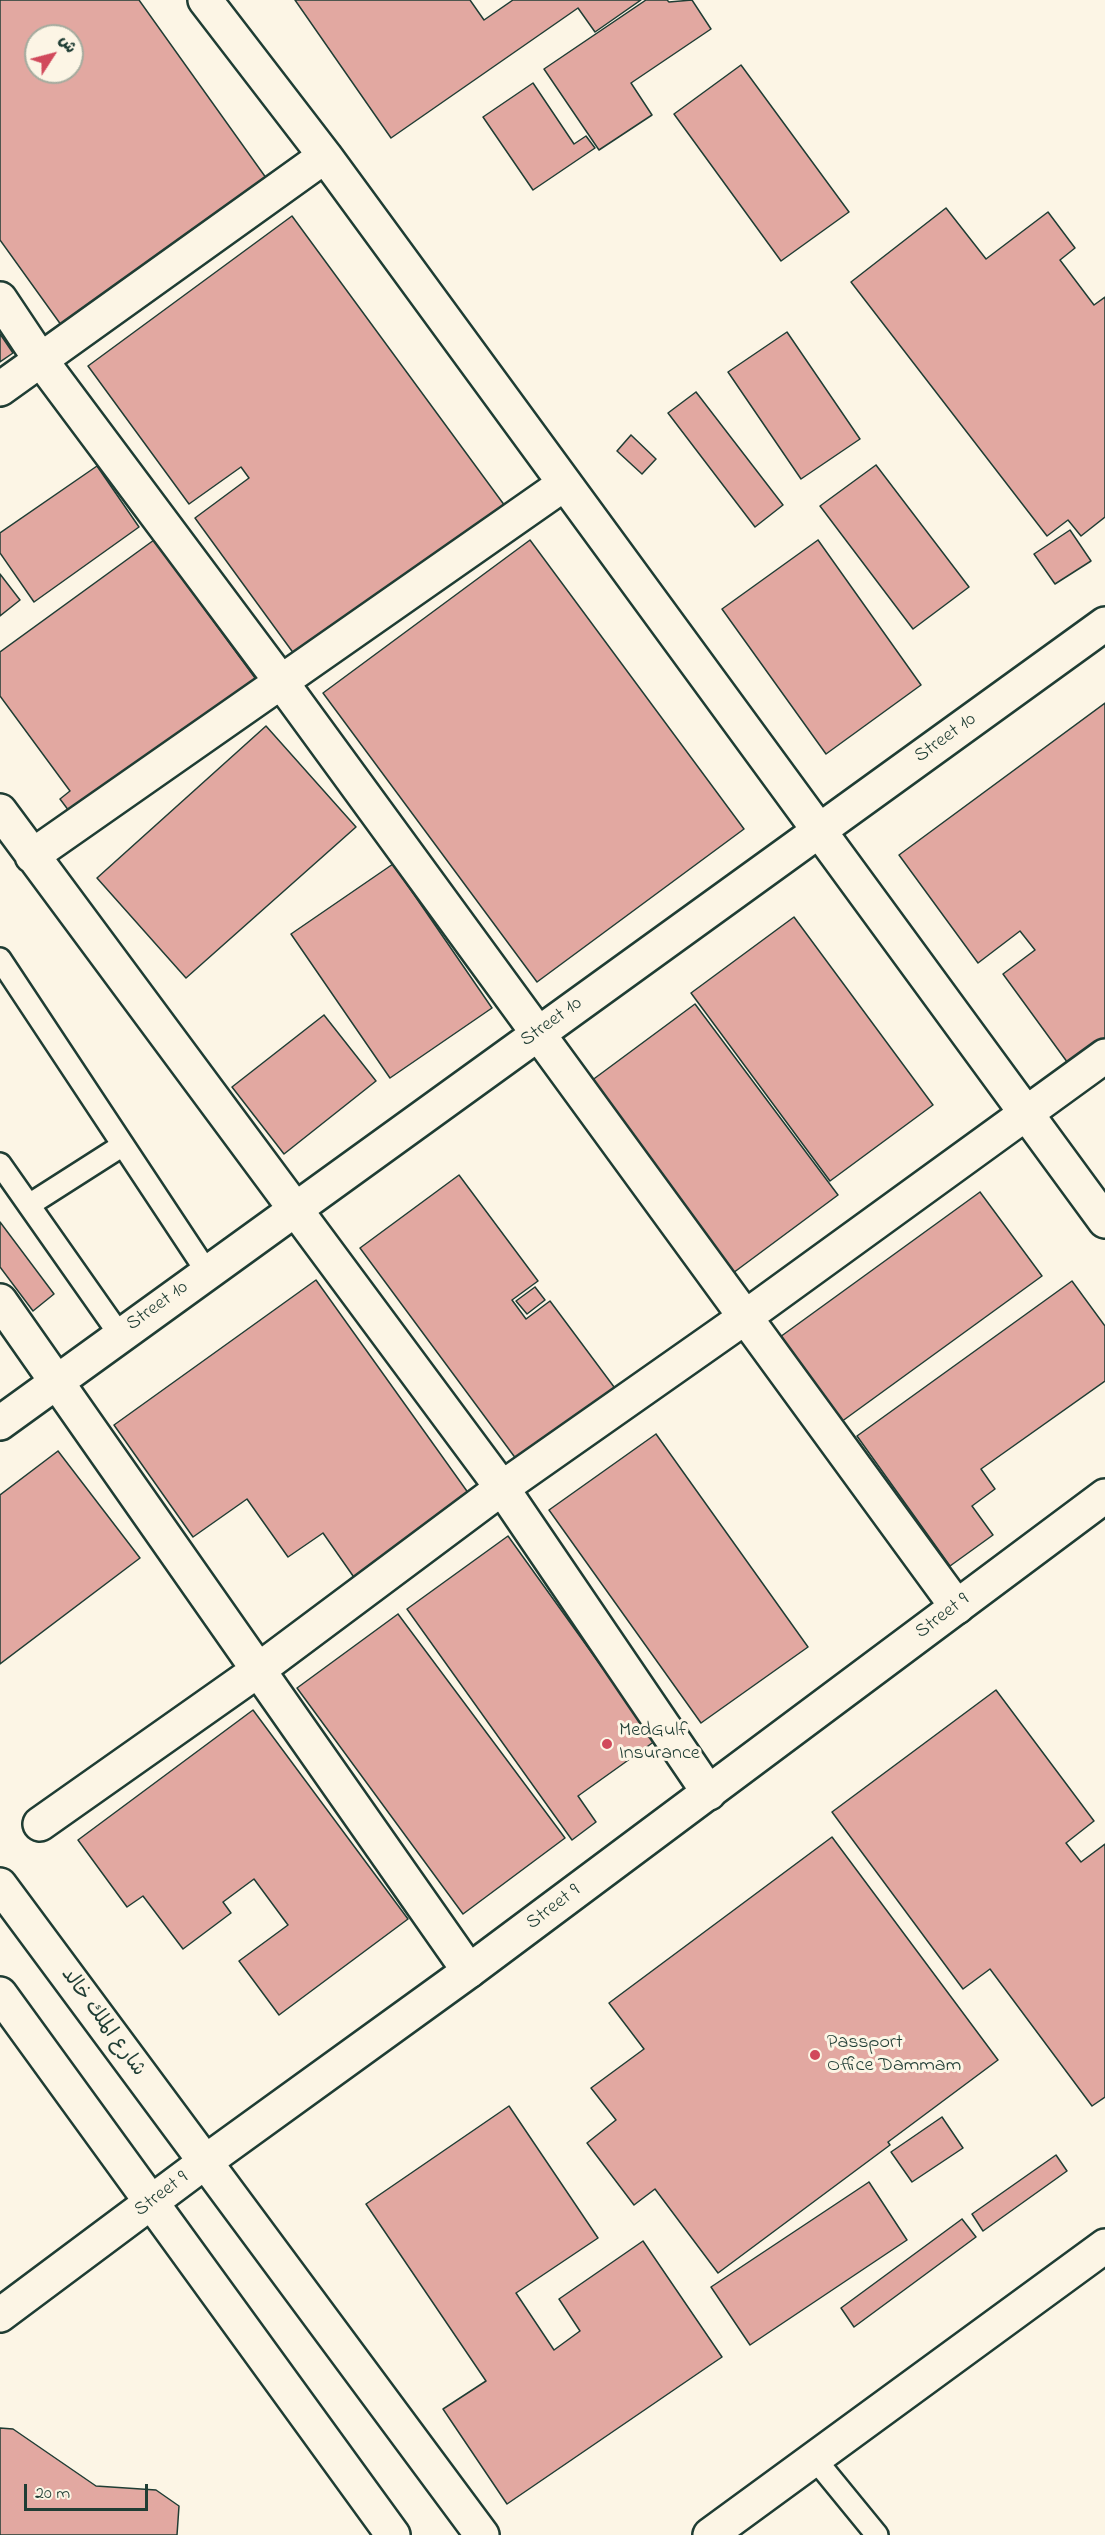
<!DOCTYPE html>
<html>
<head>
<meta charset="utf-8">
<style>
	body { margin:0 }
	#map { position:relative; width:1105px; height:2535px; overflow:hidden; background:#fcf5e5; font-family:"Indie Flower","Playpen Sans Arabic",sans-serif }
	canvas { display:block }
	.north { position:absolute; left:24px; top:24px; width:60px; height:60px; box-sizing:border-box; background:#fcf5e5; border:2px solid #a4ab9e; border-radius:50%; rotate:54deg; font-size:16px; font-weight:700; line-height:24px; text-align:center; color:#1f3d34 }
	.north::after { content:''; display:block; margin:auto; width:21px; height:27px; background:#d1495b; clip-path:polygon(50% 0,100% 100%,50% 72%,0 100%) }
	.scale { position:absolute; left:24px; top:2484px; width:124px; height:27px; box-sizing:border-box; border:3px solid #1f3d34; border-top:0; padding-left:8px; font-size:18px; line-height:21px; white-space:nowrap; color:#1f3d34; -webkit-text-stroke:4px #fcf5e5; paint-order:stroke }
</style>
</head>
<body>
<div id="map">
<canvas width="1105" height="2535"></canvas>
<div class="north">ش</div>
<div class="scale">20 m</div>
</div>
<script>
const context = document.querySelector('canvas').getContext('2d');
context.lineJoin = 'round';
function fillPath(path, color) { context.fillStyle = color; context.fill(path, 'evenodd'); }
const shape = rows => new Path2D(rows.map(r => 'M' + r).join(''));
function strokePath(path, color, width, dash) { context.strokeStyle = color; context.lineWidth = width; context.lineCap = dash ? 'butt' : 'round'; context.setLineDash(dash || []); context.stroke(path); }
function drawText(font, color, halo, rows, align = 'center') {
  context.font = font + ' "Indie Flower","Playpen Sans Arabic",sans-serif'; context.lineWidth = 6; context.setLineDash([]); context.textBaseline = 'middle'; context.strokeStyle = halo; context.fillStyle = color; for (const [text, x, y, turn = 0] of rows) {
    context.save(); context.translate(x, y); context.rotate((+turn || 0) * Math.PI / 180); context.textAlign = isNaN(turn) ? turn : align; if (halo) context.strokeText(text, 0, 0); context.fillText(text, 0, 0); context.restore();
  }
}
const building = shape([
	[0,0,139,0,269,182,64,329,0,240,0,0],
	[36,36,72,36,72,72,36,72,36,36],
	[295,0,470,0,484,20,513,0,641,0,595,32,578,8,391,138,295,0],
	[646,0,667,0,669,2,692,0,711,29,631,83,652,115,599,150,544,69,646,0],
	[741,65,849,212,781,261,674,114,741,65],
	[533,83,574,144,586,136,595,148,533,190,483,117,533,83],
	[946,208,986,259,1048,212,1075,248,1060,260,1094,305,1105,297,1105,517,1081,536,1068,520,1047,536,851,282,946,208],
	[292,216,505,506,297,658,195,518,249,478,241,467,189,504,88,366,292,216],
	[787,332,860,439,801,479,728,372,787,332],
	[0,334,13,353,0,362,0,334],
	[696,392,783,505,755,527,668,413,696,392],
	[631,435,656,459,642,474,617,451,631,435],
	[876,465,969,587,913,629,820,506,876,465],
	[97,466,139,527,34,602,0,553,0,533,97,466],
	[1070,530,1091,561,1055,584,1034,554,1070,530],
	[154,540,258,682,75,819,60,799,70,791,0,696,0,652,154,540],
	[530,540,744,829,537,982,323,693,530,540],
	[818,540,921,685,826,754,722,609,818,540],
	[0,574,20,600,0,616,0,574],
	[1105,703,1105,1047,1073,1070,1003,974,1035,950,1020,931,978,963,899,855,1105,703],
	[266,726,356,827,186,978,97,878,266,726],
	[393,864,492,1008,390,1078,291,934,393,864],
	[794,917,933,1105,830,1181,691,993,794,917],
	[695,1004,838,1195,733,1273,591,1081,695,1004],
	[324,1015,376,1081,284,1154,232,1087,324,1015],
	[459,1175,538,1281,512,1300,526,1319,550,1301,623,1399,525,1471,360,1248,459,1175],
	[980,1192,1042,1276,841,1422,780,1337,980,1192],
	[0,1222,54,1294,33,1311,0,1267,0,1222],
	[316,1280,474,1501,358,1583,323,1533,288,1557,247,1499,193,1537,114,1425,316,1280],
	[1072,1281,1105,1326,1105,1381,981,1469,995,1489,972,1506,993,1535,950,1566,857,1436,1072,1281],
	[535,1287,545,1300,527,1314,516,1301,535,1287],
	[656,1434,808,1647,701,1723,549,1510,656,1434],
	[58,1451,140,1558,0,1664,0,1495,58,1451],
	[508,1536,655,1741,578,1796,596,1822,572,1840,407,1609,508,1536],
	[398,1614,565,1838,463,1914,297,1688,398,1614],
	[996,1690,1094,1821,1066,1843,1081,1862,1105,1844,1105,2097,1092,2106,990,1969,963,1989,832,1812,996,1690],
	[253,1710,408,1919,279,2015,239,1961,288,1925,254,1879,223,1902,231,1913,183,1949,143,1896,127,1907,78,1840,253,1710],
	[832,1837,998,2060,888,2142,890,2145,718,2273,655,2189,634,2205,587,2143,616,2120,591,2088,644,2049,609,2003,832,1837],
	[509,2106,598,2238,516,2293,554,2350,580,2331,559,2299,643,2241,722,2357,507,2504,443,2409,486,2381,366,2204,509,2106],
	[942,2117,963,2148,912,2182,891,2152,942,2117],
	[1056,2155,1067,2171,983,2231,972,2214,1056,2155],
	[869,2182,907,2240,750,2345,711,2287,869,2182],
	[962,2219,976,2237,854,2327,841,2308,962,2219],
	[0,2428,13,2429,96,2486,156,2490,179,2506,177,2535,0,2535,0,2428]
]);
const lane = shape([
	[0,959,207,1272],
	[0,1164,120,1335],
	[29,1205,123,1145],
	[814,2458,877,2535]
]);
const street = shape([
	[205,0,325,156,1105,1221],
	[0,299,40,359,282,683,957,1607],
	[0,389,325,156],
	[0,811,502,1488,709,1793],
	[32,856,564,484],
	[0,1301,469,1971],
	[0,1423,1105,624],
	[40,1824,257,1671,502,1488,744,1318,1105,1056],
	[710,2535,1105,2246]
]);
const secondary = shape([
	[0,2315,205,2162,469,1971,1105,1496]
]);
const primary = shape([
	[0,1885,482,2535],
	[0,1994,393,2535]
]);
const markers = [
	[607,1744,6,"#d1495b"],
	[815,2055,6,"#d1495b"]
];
const streetNames = [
	["Street 10",946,739,-36],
	["Street 10",552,1023,-36],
	["Street 10",158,1307,-36],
	["Street 9",943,1617,-37],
	["Street 9",554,1908,-37],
	["شارع الملك خالد",102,2023,54],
	["Street 9",162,2195,-37]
];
const poiNames = [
	["MedGulf",619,1732],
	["Insurance",619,1755],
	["Passport",827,2044],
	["Office Dammam",827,2067]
];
fillPath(building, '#e2a8a1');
strokePath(building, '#1f3d34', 1.5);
strokePath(lane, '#1f3d34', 26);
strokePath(street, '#1f3d34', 38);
strokePath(secondary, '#1f3d34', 38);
strokePath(primary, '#1f3d34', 38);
strokePath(lane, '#fcf5e5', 21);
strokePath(street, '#fcf5e5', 33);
strokePath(secondary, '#fcf5e5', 33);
strokePath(primary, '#fcf5e5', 33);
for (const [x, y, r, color] of markers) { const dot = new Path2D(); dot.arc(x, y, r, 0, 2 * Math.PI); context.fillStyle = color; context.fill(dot); strokePath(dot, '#fcf5e5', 2); }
drawText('20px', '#1f3d34', '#fcf5e5', streetNames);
drawText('20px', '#1f3d34', '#fcf5e5', poiNames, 'left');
</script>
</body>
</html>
